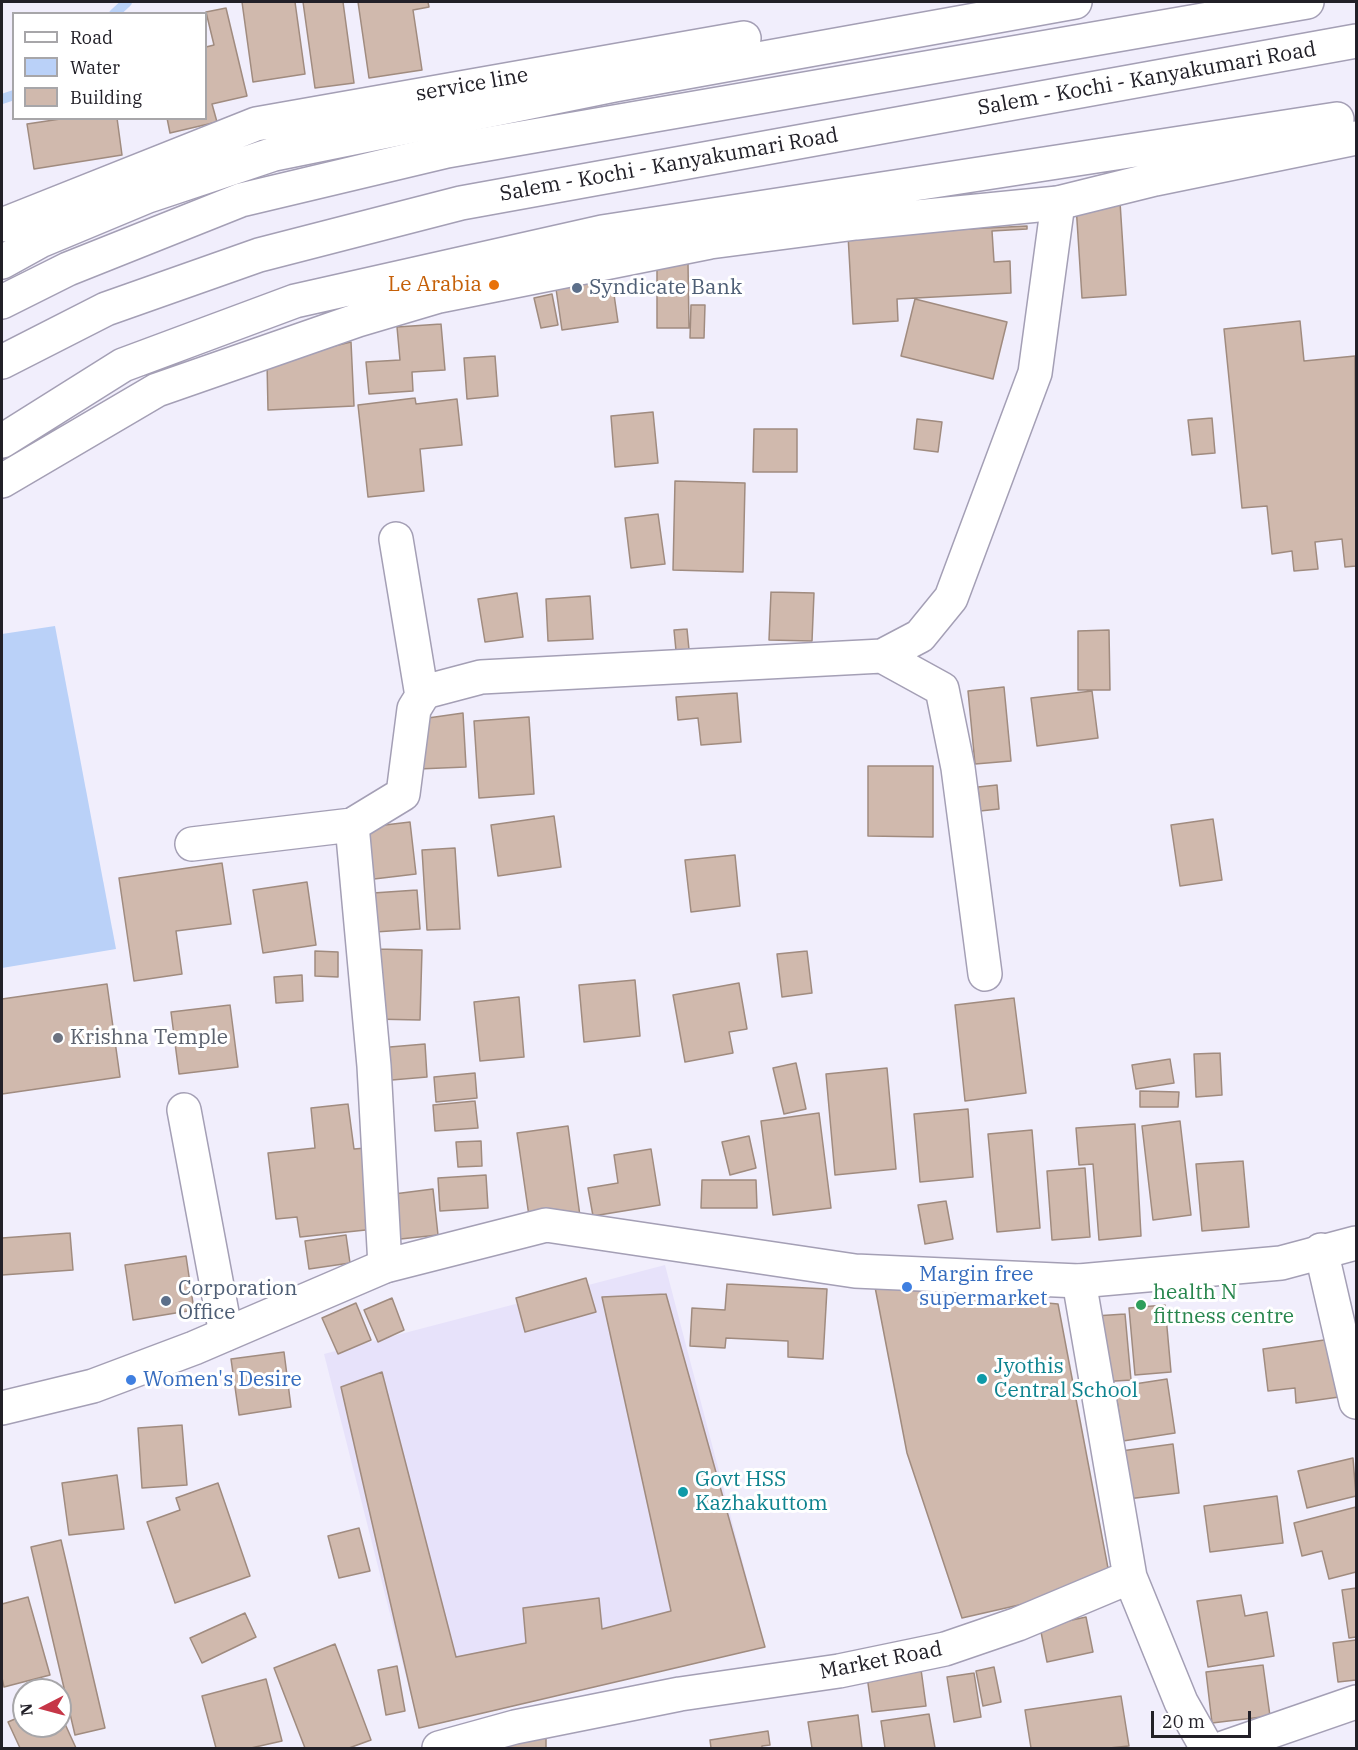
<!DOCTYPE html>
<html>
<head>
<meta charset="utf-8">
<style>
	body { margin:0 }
	#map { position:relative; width:1358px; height:1750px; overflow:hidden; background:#f1eefc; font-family:"IBM Plex Serif",serif }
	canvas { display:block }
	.frame { position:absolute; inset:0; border:3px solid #222028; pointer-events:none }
	.legend { position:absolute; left:12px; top:12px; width:195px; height:108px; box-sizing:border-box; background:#fff; border:2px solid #a7a6a9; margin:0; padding:8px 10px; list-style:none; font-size:18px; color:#222028 }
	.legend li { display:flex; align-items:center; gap:12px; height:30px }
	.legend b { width:30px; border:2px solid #a7a6a9 }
	.north { position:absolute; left:12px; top:1678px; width:60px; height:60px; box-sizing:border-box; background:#fff; border:2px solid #a7a6a9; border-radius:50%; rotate:264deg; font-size:16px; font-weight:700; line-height:24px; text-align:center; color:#222028 }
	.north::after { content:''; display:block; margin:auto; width:21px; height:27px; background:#c63647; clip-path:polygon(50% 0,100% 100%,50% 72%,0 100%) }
	.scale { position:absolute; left:1151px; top:1711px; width:100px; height:27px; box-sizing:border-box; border:3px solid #222028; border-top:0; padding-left:8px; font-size:18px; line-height:21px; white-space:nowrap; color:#222028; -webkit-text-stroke:4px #fff; paint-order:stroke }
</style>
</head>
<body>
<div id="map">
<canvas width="1358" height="1750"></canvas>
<div class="frame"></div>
<ul class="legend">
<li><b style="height:8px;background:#fff"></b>Road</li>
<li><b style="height:16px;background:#bad1f8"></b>Water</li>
<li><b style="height:16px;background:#d0b9ad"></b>Building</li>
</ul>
<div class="north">N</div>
<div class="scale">20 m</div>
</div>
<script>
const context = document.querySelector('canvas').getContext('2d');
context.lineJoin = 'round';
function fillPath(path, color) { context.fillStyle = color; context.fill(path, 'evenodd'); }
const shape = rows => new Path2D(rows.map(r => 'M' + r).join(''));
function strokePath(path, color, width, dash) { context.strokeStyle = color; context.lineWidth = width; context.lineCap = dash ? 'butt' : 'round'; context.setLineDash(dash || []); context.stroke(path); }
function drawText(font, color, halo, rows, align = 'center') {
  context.font = font + ' "IBM Plex Serif",serif'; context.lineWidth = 6; context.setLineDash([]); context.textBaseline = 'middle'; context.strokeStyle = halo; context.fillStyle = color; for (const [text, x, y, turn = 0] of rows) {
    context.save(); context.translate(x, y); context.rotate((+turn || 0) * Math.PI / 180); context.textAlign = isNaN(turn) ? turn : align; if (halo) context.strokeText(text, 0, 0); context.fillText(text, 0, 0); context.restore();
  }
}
const built = shape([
	[665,1265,765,1647,419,1728,324,1354]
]);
const water = shape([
	[55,626,116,949,2,968,2,634]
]);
const stream = shape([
	[114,14,127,2],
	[2,99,14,95]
]);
const building = shape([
	[242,2,295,2,305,74,253,82,242,2],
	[303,2,343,2,354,83,315,88,303,2],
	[358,2,428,2,429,7,413,10,422,70,369,78,358,2],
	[226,8,247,96,212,104,217,122,170,133,167,118,206,118,206,47,214,45,206,12,226,8],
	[67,118,117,118,122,155,34,169,27,124,67,118],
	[1120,202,1126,295,1082,298,1076,205,1120,202],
	[1027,226,1027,229,992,231,994,262,1010,261,1011,293,897,299,898,321,853,324,848,235,1027,226],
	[657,263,688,263,689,328,657,328,657,263],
	[611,274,618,322,562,330,555,282,611,274],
	[552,294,558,325,541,328,534,298,552,294],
	[915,299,1007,322,993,379,901,356,915,299],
	[691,305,705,305,704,338,690,338,691,305],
	[1300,321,1304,361,1355,356,1356,566,1345,567,1342,539,1315,542,1318,569,1294,571,1292,551,1272,554,1267,506,1242,508,1224,329,1300,321],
	[441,324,445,370,412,372,413,391,369,394,366,362,400,360,397,327,441,324],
	[351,342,354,406,268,410,267,362,351,342],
	[495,356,498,396,467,399,464,358,495,356],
	[415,398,416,404,457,399,462,445,420,449,424,491,368,497,358,405,415,398],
	[653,412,658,463,615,467,611,416,653,412],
	[1212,418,1215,453,1192,455,1188,420,1212,418],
	[917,419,942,422,938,452,914,449,917,419],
	[754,429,797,429,797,472,753,472,754,429],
	[675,481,745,483,743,572,673,570,675,481],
	[658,514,665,564,631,568,625,518,658,514],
	[771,592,814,593,812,641,769,640,771,592],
	[517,593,523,637,485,642,478,599,517,593],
	[590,596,593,639,548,641,546,599,590,596],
	[687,629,690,660,677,661,674,630,687,629],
	[1109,630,1110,690,1078,690,1078,631,1109,630],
	[1004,687,1011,761,975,764,968,691,1004,687],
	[1092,691,1098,738,1037,746,1031,698,1092,691],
	[737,693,741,742,701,745,698,718,678,720,676,697,737,693],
	[463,713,466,767,418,769,421,719,463,713],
	[529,717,534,794,479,798,474,721,529,717],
	[868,766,933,766,933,837,868,836,868,766],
	[997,785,999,809,980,811,978,787,997,785],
	[554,816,561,867,498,876,491,825,554,816],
	[1213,819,1222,880,1180,886,1171,825,1213,819],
	[410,822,416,874,374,879,368,827,410,822],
	[455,848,460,929,427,930,422,850,455,848],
	[735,855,740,906,691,912,685,860,735,855],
	[222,863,231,924,176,931,182,974,134,981,119,878,222,863],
	[307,882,316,945,263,953,253,890,307,882],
	[417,890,420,929,375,932,373,893,417,890],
	[375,949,422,950,420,1020,373,1019,375,949],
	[315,951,338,952,338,977,315,976,315,951],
	[807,951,812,993,782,997,777,954,807,951],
	[302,975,303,1001,276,1003,274,977,302,975],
	[635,980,640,1036,584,1042,579,985,635,980],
	[739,983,747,1029,729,1032,733,1053,685,1062,673,995,739,983],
	[107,984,120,1077,2,1094,2,999,107,984],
	[519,997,524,1057,480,1061,474,1002,519,997],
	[1014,998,1026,1093,965,1101,955,1005,1014,998],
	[230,1005,238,1067,179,1074,171,1012,230,1005],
	[425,1044,427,1077,380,1081,378,1048,425,1044],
	[1220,1053,1222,1095,1196,1097,1194,1054,1220,1053],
	[1170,1059,1174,1083,1136,1089,1132,1065,1170,1059],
	[796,1063,806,1109,784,1114,773,1068,796,1063],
	[887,1068,896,1169,835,1175,826,1074,887,1068],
	[475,1073,477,1098,436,1102,434,1077,475,1073],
	[1140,1091,1179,1092,1178,1107,1140,1107,1140,1091],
	[475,1101,478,1128,435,1131,433,1105,475,1101],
	[348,1104,354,1149,366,1148,375,1229,300,1237,297,1217,276,1219,268,1153,315,1148,311,1108,348,1104],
	[968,1109,973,1177,920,1182,914,1114,968,1109],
	[819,1113,831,1208,773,1215,761,1121,819,1113],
	[1180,1121,1191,1215,1153,1220,1142,1126,1180,1121],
	[1135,1124,1141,1236,1099,1240,1093,1164,1079,1165,1076,1128,1135,1124],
	[568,1126,580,1216,530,1223,517,1133,568,1126],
	[1032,1130,1040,1228,997,1232,988,1134,1032,1130],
	[749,1136,756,1168,730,1175,722,1142,749,1136],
	[481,1141,482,1166,458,1167,456,1142,481,1141],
	[651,1149,660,1205,593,1216,588,1188,618,1183,614,1155,651,1149],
	[1243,1161,1249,1227,1202,1231,1196,1164,1243,1161],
	[1085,1168,1090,1237,1052,1240,1047,1171,1085,1168],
	[486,1175,488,1208,440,1211,438,1178,486,1175],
	[702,1180,756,1180,757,1208,701,1208,702,1180],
	[433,1189,438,1235,391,1240,386,1195,433,1189],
	[946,1201,953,1239,925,1244,918,1205,946,1201],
	[70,1233,73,1270,2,1275,2,1238,70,1233],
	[346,1235,350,1263,309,1269,305,1241,346,1235],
	[186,1256,194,1310,133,1320,125,1265,186,1256],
	[586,1278,596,1312,525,1332,516,1298,586,1278],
	[727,1284,827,1289,823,1359,788,1357,788,1341,726,1338,725,1348,690,1346,692,1308,725,1310,727,1284],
	[875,1287,1058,1304,1111,1584,962,1618,907,1453,875,1287],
	[666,1294,765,1647,419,1728,341,1387,382,1372,456,1657,526,1643,523,1608,599,1598,602,1629,671,1611,602,1297,666,1294],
	[392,1298,404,1330,378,1342,364,1310,392,1298],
	[356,1303,371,1340,338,1354,322,1318,356,1303],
	[1165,1305,1171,1372,1135,1375,1129,1308,1165,1305],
	[1125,1314,1131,1380,1100,1382,1095,1316,1125,1314],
	[1331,1339,1339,1397,1296,1403,1295,1388,1268,1391,1263,1349,1331,1339],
	[284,1352,291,1407,239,1415,231,1359,284,1352],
	[1167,1379,1175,1433,1123,1441,1115,1387,1167,1379],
	[182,1425,187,1485,142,1488,138,1428,182,1425],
	[1173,1444,1179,1493,1127,1499,1121,1451,1173,1444],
	[1353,1458,1356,1496,1307,1508,1298,1471,1353,1458],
	[117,1475,124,1529,69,1535,62,1483,117,1475],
	[218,1483,250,1576,175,1603,147,1522,180,1510,176,1498,218,1483],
	[1277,1496,1283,1543,1210,1552,1204,1506,1277,1496],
	[1356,1507,1356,1572,1329,1579,1322,1551,1302,1556,1294,1523,1356,1507],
	[359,1528,370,1571,339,1578,328,1536,359,1528],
	[61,1540,105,1728,75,1735,31,1547,61,1540],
	[1356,1588,1356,1637,1349,1638,1342,1590,1356,1588],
	[1241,1595,1245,1616,1267,1612,1274,1656,1208,1667,1197,1601,1241,1595],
	[28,1597,50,1675,4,1687,2,1678,2,1604,28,1597],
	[245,1613,256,1637,202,1663,190,1638,245,1613],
	[1086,1617,1093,1652,1047,1662,1040,1627,1086,1617],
	[1356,1640,1356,1680,1338,1682,1333,1643,1356,1640],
	[335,1644,371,1740,349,1748,305,1748,274,1668,335,1644],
	[920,1662,926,1706,872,1712,866,1669,920,1662],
	[1263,1665,1270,1716,1212,1723,1206,1672,1263,1665],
	[397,1666,405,1711,386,1715,378,1670,397,1666],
	[994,1667,1001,1702,983,1706,976,1671,994,1667],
	[974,1673,981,1717,954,1722,947,1677,974,1673],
	[266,1679,282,1741,251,1748,216,1748,202,1696,266,1679],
	[1121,1696,1129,1746,1109,1748,1031,1748,1025,1710,1121,1696],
	[60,1713,76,1748,20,1748,8,1722,24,1715,24,1726,60,1726,60,1713],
	[929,1714,935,1748,885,1748,881,1721,929,1714],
	[858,1715,862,1748,812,1748,808,1722,858,1715],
	[768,1731,770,1745,762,1746,762,1748,711,1748,710,1740,768,1731],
	[546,1738,546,1748,497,1748,497,1742,546,1738]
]);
const minor = shape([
	[396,539,422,696],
	[882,656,942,689,958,768,985,974],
	[192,844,352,825],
	[184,1110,226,1334],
	[1321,1250,1356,1402],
	[385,1266,374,1066,352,825,403,794,414,709,422,696,428,691,481,677,882,656,920,636,951,598,1035,373,1058,203],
	[1079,1281,1130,1577,1181,1702,1207,1748],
	[439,1748,515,1727,680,1694,839,1671,945,1649,1018,1624,1130,1577],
	[1223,1748,1356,1702]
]);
const secondary = shape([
	[2,225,256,124,744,38],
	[2,262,40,241,148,196,274,154,614,85,1075,2],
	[2,441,123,365,295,301,602,232,1337,119],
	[2,481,157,390,358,320,439,296,710,242,856,223,1058,203,1155,179,1356,138],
	[2,1408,93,1386,194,1348,385,1266,546,1225,855,1271,1079,1281,1281,1263,1356,1243]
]);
const trunk = shape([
	[2,302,68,269,241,200,447,151,1307,2],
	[2,362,106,309,259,255,461,203,1356,41]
]);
const markers = [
	[494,285,6,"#e8710a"],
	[577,288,6,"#5c6f8a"],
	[58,1038,6,"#6b7280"],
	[907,1287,6,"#3f7fe0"],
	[166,1301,6,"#5c6f8a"],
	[1141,1305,6,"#2e9e5b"],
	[982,1379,6,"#0f9aa8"],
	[131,1380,6,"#3f7fe0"],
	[683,1492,6,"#0f9aa8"]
];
const streetNames = [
	["Salem - Kochi - Kanyakumari Road",1147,79,-10],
	["service line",472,85,-10],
	["Salem - Kochi - Kanyakumari Road",669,165,-10],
	["Market Road",881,1661,-11]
];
const foodNames = [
	["Le Arabia",482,285]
];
const serviceNames = [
	["Syndicate Bank",589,288],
	["Corporation",178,1289],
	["Office",178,1313]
];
const worshipNames = [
	["Krishna Temple",70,1038]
];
const shopNames = [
	["Margin free",919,1275],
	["supermarket",919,1299],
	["Women's Desire",143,1380]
];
const leisureNames = [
	["health N",1153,1293],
	["fittness centre",1153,1317]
];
const cultureNames = [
	["Jyothis",994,1367],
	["Central School",994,1391],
	["Govt HSS",695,1480],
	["Kazhakuttom",695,1504]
];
fillPath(built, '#e7e2fa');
fillPath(water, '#bad1f8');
strokePath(stream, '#bad1f8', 10);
fillPath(building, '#d0b9ad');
strokePath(building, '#a08b7f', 1.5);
strokePath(minor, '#a49fb5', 36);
strokePath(secondary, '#a49fb5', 36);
strokePath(trunk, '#a49fb5', 36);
strokePath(minor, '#fff', 33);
strokePath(secondary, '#fff', 33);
strokePath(trunk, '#fff', 33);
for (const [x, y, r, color] of markers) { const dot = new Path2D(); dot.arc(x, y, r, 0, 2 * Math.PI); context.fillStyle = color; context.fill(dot); strokePath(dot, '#fff', 2); }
drawText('21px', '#222028', '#fff', streetNames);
drawText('21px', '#c56008', '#fff', foodNames, 'right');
drawText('21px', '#4e5e75', '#fff', serviceNames, 'left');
drawText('21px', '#5b616d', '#fff', worshipNames, 'left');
drawText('21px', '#366cbe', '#fff', shopNames, 'left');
drawText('21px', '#27864d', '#fff', leisureNames, 'left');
drawText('21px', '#0d838f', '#fff', cultureNames, 'left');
</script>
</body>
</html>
